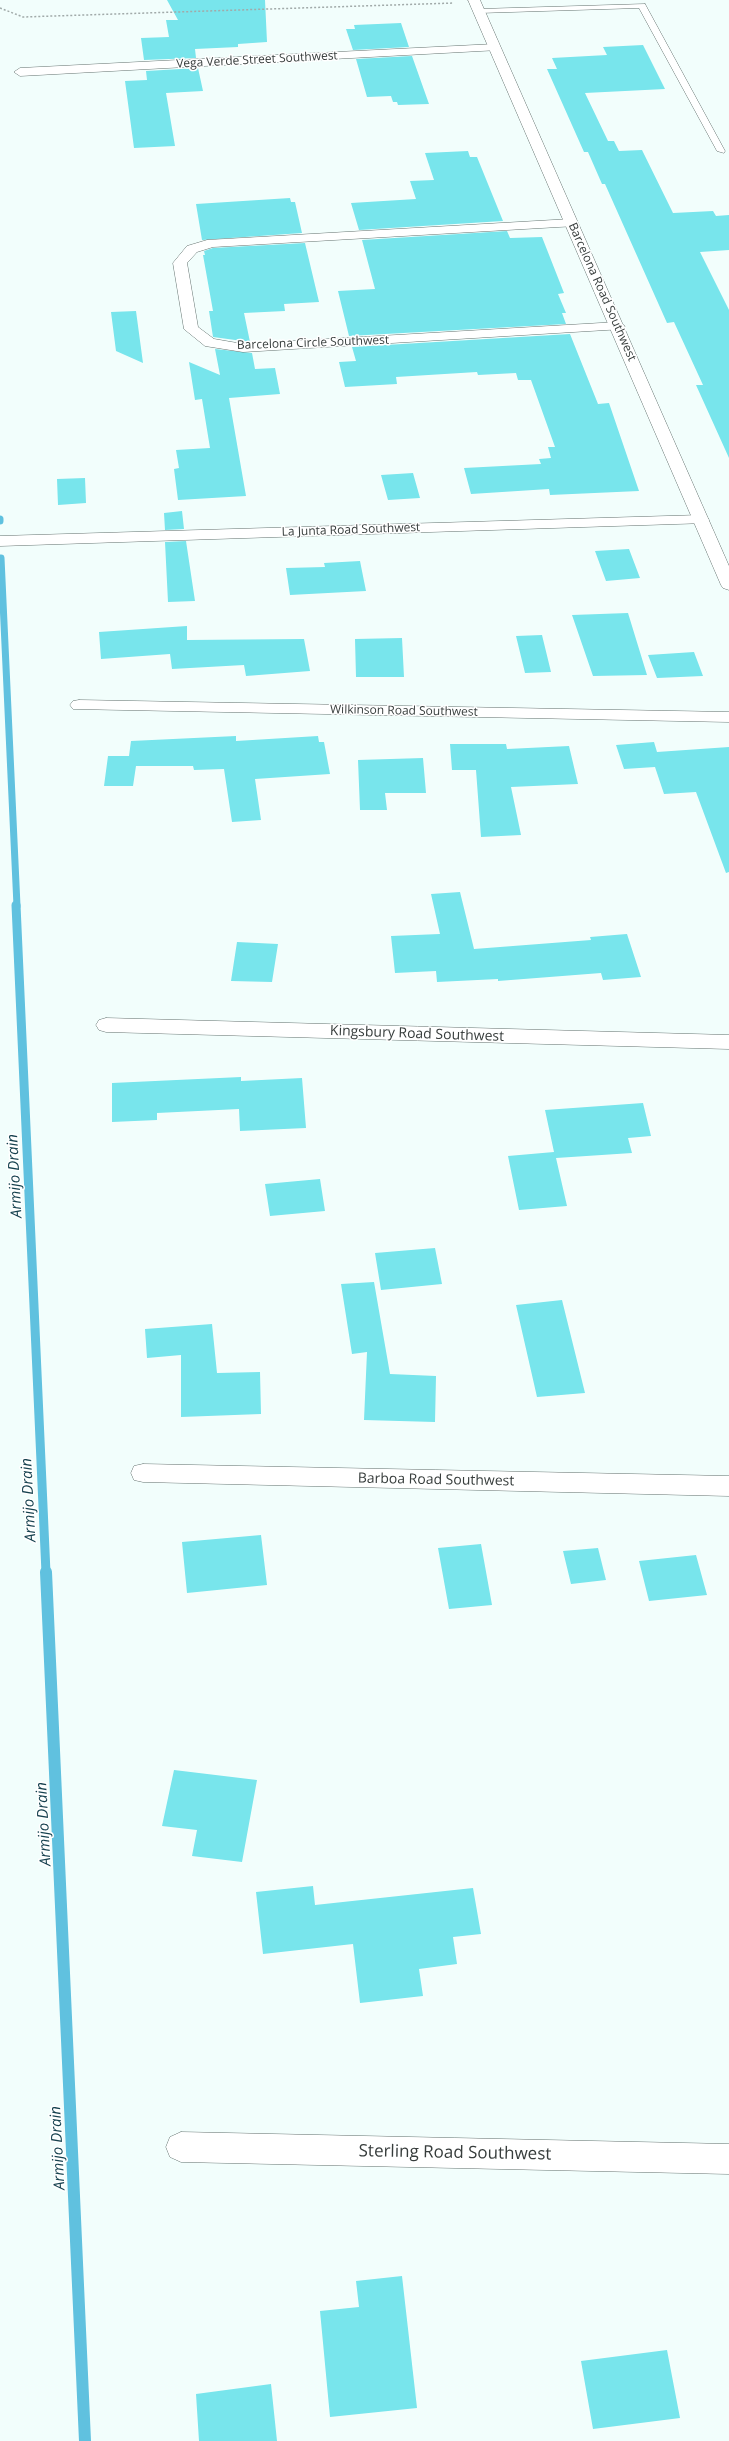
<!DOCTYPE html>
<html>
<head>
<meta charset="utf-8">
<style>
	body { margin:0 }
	canvas { display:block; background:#f2fefc }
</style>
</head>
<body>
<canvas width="729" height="2441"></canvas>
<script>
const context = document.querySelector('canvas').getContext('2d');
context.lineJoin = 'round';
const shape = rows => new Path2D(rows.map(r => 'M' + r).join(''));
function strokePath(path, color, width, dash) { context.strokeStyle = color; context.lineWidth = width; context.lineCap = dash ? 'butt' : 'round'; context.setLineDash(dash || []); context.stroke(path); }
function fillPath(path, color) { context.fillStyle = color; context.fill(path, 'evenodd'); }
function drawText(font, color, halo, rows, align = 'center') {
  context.font = font + ' "Open Sans",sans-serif'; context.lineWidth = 3; context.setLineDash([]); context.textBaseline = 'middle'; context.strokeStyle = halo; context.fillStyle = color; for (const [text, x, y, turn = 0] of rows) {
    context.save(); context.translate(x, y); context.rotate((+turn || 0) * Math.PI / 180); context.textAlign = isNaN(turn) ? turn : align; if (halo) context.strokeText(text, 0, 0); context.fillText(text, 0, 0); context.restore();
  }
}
const streamFar2 = shape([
	[0,519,0,521],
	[1,558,17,906]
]);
const streamFar1 = shape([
	[16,905,46,1573]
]);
const stream = shape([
	[46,1572,85,2441]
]);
const building = shape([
	[167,0,265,0,267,42,238,44,238,47,195,49,196,58,144,60,141,38,169,37,166,20,178,20],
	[401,23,409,47,353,50,346,29,355,29,354,25],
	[643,45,665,89,585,93,608,141,614,141,619,151,642,150,673,213,713,211,716,216,729,215,729,250,700,252,729,310,729,458,696,385,703,385,674,322,667,323,605,184,602,184,588,152,584,152,547,69,557,69,552,58,607,55,603,47],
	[412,56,429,104,398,105,397,102,393,102,391,96,367,97,356,59],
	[198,68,203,91,166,93,175,146,134,148,125,81,147,80,146,71],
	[468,151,470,157,477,157,503,221,359,230,351,203,416,199,410,181,434,180,425,153],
	[290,198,291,202,295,202,302,233,202,240,196,204],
	[507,231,510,238,542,237,564,293,558,294,566,313,562,313,566,324,349,336,338,291,375,289,362,240],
	[305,243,319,302,284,304,285,311,244,313,250,342,213,337,209,311,213,311,203,255,205,255,204,251,213,248],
	[136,311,143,363,116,351,111,312],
	[570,334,598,404,609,403,639,491,550,495,549,489,471,494,464,468,541,464,539,459,551,458,548,447,555,447,531,380,518,380,516,373,478,375,477,372,396,377,397,384,345,387,339,362,356,361,352,347],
	[215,349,252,353,255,369,275,368,280,394,229,398,246,496,178,500,174,469,179,468,176,450,210,448,202,399,195,400,189,362,220,375],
	[413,473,420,498,388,500,381,475],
	[85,478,86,503,58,505,57,479],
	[182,511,184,529,165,530,164,513],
	[186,541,195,601,168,602,165,542],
	[629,549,640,578,606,581,595,551],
	[360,561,366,591,290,595,286,568,325,567,324,563],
	[628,613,647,675,593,676,572,615],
	[187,626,187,640,304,639,310,671,246,676,244,665,172,669,170,654,101,659,99,632],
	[542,635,551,672,525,673,516,636],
	[402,638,404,677,356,677,355,639],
	[694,652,703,676,657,678,648,655],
	[236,736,236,741,318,736,319,742,324,742,330,774,255,779,261,820,232,822,224,769,194,770,193,766,136,766,133,786,104,786,108,756,129,756,131,741],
	[654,742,657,752,729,747,729,872,726,873,696,792,664,794,655,767,624,769,616,745],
	[450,744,506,744,507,749,569,746,578,784,511,787,521,835,481,837,476,770,452,770],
	[423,758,426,793,385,793,387,810,360,810,358,760],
	[460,892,474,949,591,940,590,937,627,934,641,977,603,980,601,973,498,981,498,979,437,982,436,971,395,973,391,936,440,934,431,894],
	[237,942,278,944,272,982,231,981],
	[241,1077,241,1081,302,1078,306,1128,240,1131,239,1109,157,1113,157,1120,112,1122,112,1083],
	[643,1103,651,1136,628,1138,632,1153,556,1158,567,1206,519,1210,508,1156,554,1152,545,1110],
	[320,1179,325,1211,270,1216,265,1184],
	[435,1248,442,1284,381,1290,375,1253],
	[374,1282,390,1374,436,1376,435,1422,364,1420,367,1352,352,1354,341,1284],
	[562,1300,585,1393,537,1397,516,1305],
	[212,1324,217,1373,260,1372,261,1414,181,1417,181,1355,147,1358,145,1329],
	[261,1535,267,1585,187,1593,182,1542],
	[481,1544,492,1605,449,1609,438,1548],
	[598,1548,606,1580,571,1584,563,1551],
	[696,1555,707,1595,649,1601,639,1561],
	[174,1770,257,1780,242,1862,192,1856,197,1830,162,1826],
	[313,1886,315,1905,473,1888,481,1934,453,1937,457,1964,419,1969,423,1996,360,2003,353,1944,263,1954,256,1892],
	[402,2276,417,2408,330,2417,320,2311,359,2307,356,2281],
	[667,2350,680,2418,593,2429,581,2361],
	[271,2384,277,2441,199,2441,196,2394]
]);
const path = shape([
	[0,8,23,17,454,3]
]);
const service = shape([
	[645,4,725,151,724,153,717,151,639,8,479,13,475,11,479,9,645,4]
]);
const minor = shape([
	[495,44,499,46,501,48,499,50,20,76,14,72,20,68,495,44],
	[571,219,578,223,576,226,213,247,197,252,187,263,198,327,214,339,243,344,618,322,625,326,623,329,243,352,205,346,184,329,173,263,187,246,207,240,571,219],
	[701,515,707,517,709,520,707,523,0,546,0,536,701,515],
	[79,700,729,712,729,722,73,709,70,705,73,701,79,700],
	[106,1018,729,1035,729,1049,106,1032,99,1030,96,1025,99,1020,106,1018],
	[143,1464,729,1476,729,1496,143,1482,134,1480,131,1473,134,1466,143,1464],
	[181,2132,729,2144,729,2174,181,2162,170,2157,166,2147,170,2137,181,2132]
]);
const tertiary = shape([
	[468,0,480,0,729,566,729,590,723,588,721,585,468,0]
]);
const farStreetnames = [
	["Vega Verde Street Southwest",257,60,-3],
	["Barcelona Road Southwest",602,292,66],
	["Barcelona Circle Southwest",313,343,-2],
	["La Junta Road Southwest",351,530,-2],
	["Wilkinson Road Southwest",404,711,1]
];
const streetNames = [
	["Kingsbury Road Southwest",417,1034,2],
	["Barboa Road Southwest",436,1480,1]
];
const waterNames = [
	["Armijo Drain",15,1176,-93],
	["Armijo Drain",29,1500,-93],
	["Armijo Drain",44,1824,-93],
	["Armijo Drain",58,2148,-93]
];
const nearStreetnames = [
	["Sterling Road Southwest",455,2153,1]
];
strokePath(streamFar2, '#60c1df', 7);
strokePath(streamFar1, '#60c1df', 9);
strokePath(stream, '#60c1df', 12);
fillPath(building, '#78e5ec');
strokePath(service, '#667471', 1);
strokePath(minor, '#667471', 1);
strokePath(tertiary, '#667471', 1);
strokePath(path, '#a1aaa9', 1.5, [2, 2]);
fillPath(service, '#fff');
fillPath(minor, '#fff');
fillPath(tertiary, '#fff');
drawText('12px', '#373d3c', '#fff', farStreetnames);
drawText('14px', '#373d3c', '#fff', streetNames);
drawText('italic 15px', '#15414e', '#fff', waterNames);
drawText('17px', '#373d3c', '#fff', nearStreetnames);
</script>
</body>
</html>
